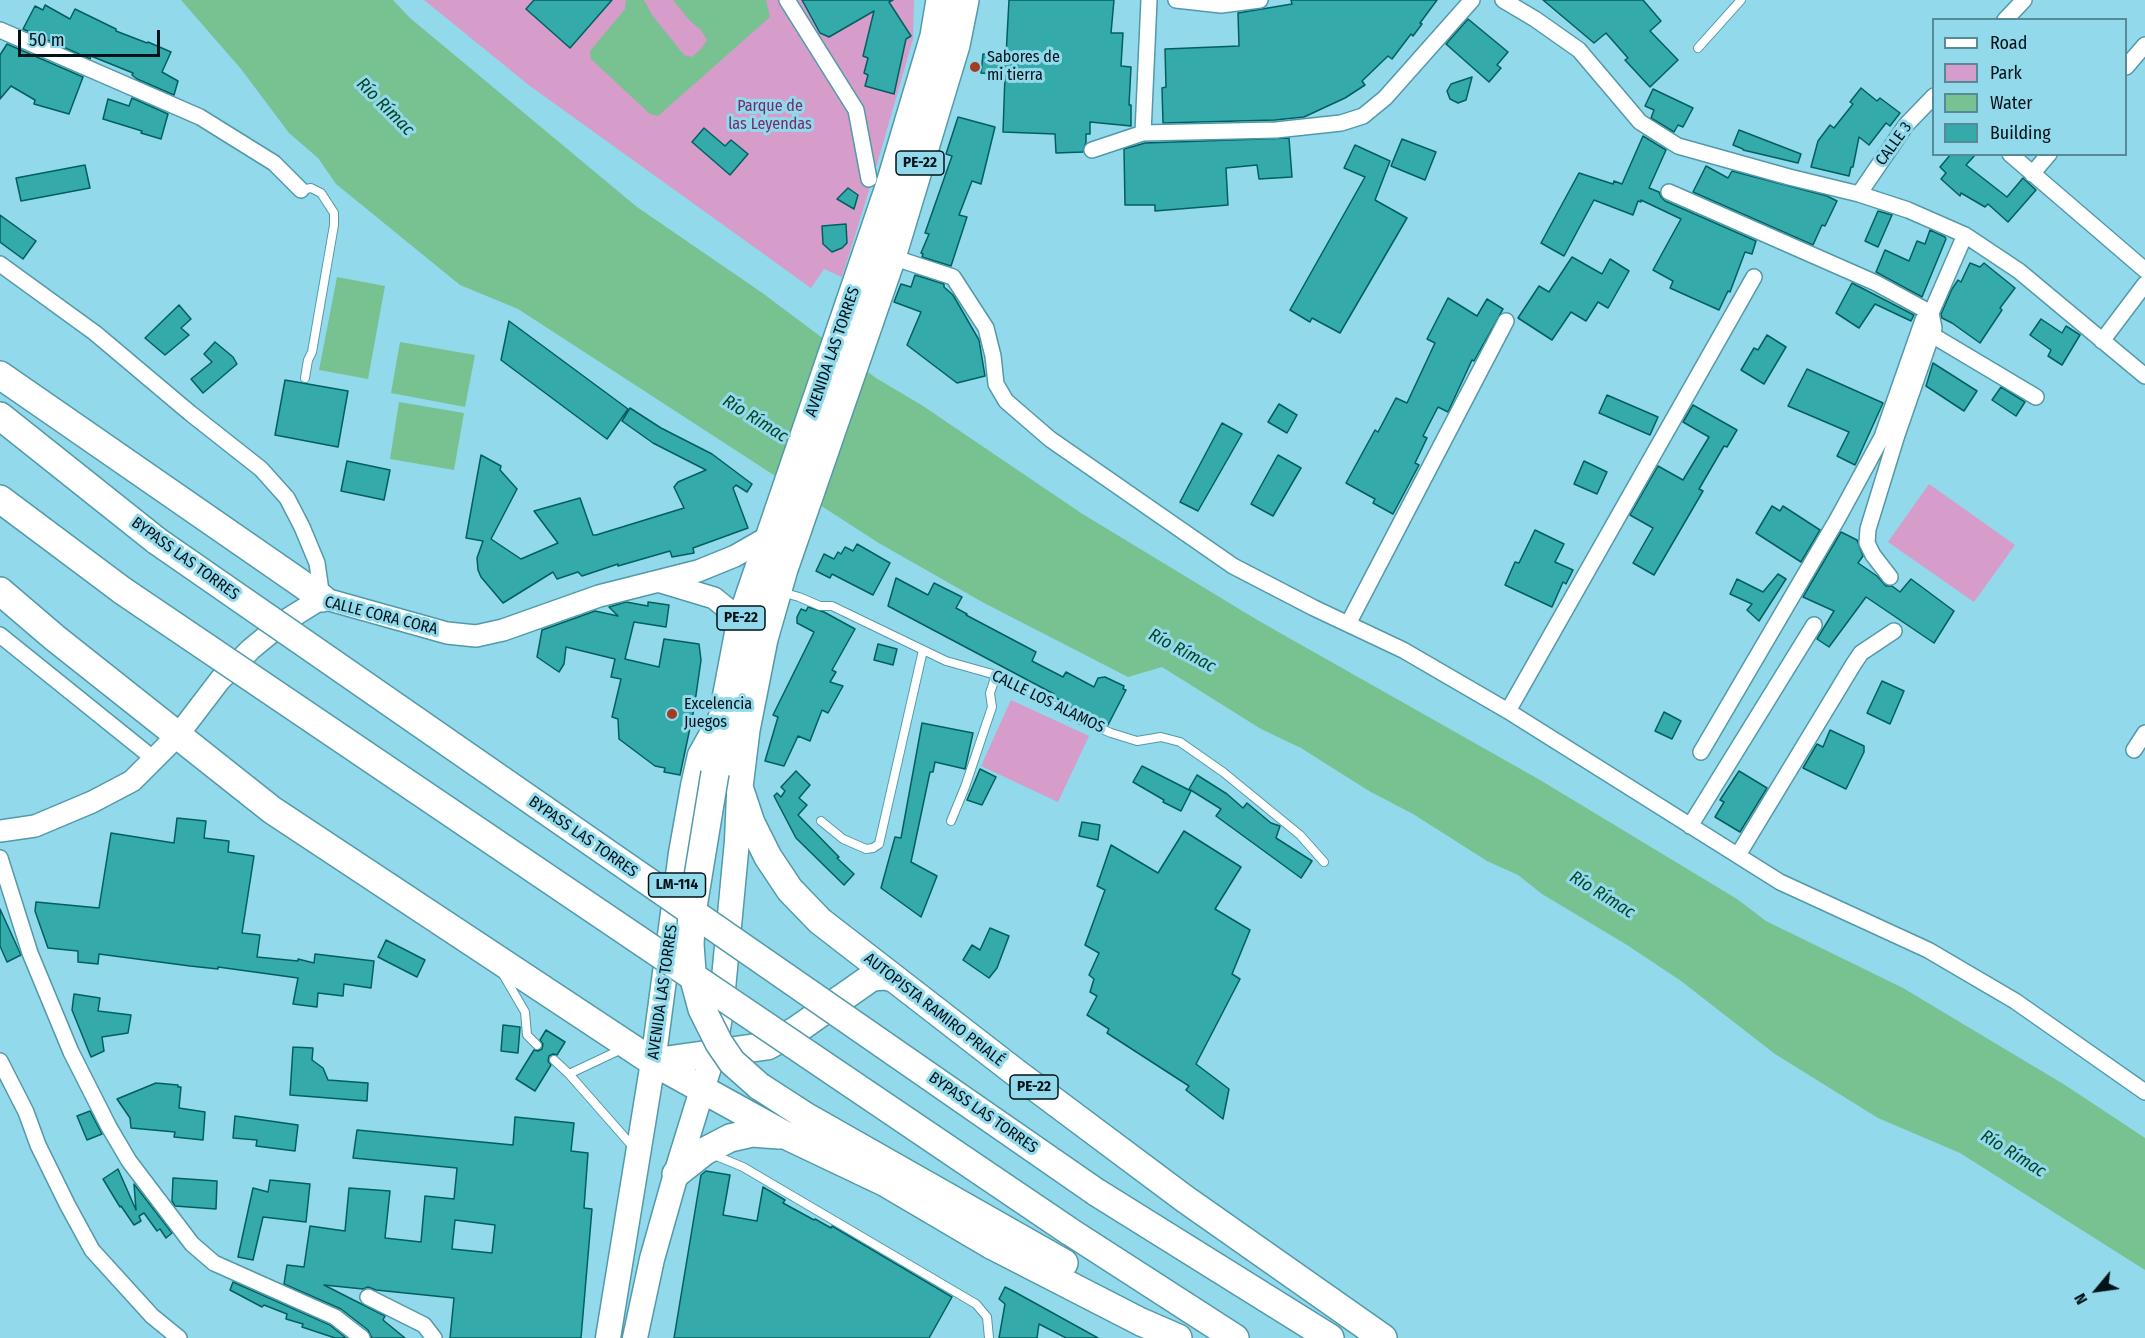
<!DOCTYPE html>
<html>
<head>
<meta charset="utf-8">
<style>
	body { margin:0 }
	#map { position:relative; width:2145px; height:1338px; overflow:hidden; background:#91d9eb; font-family:"Fira Sans Condensed",sans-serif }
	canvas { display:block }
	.legend { position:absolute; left:1932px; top:18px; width:195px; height:138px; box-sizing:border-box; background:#91d9eb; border:2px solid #578a97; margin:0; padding:8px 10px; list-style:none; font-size:18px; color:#001318 }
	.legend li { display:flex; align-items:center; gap:12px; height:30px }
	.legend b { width:30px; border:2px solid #578a97 }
	.north { position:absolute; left:2067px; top:1260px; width:60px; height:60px; -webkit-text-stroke:4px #91d9eb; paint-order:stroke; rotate:241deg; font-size:16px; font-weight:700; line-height:24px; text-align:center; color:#001318 }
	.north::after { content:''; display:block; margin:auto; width:21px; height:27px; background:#001318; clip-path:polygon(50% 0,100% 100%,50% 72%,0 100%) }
	.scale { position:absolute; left:18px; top:30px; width:142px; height:27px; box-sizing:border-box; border:3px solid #001318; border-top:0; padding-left:8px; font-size:18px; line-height:21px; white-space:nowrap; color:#001318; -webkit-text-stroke:4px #91d9eb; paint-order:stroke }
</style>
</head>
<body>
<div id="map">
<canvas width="2145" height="1338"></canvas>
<ul class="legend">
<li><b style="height:8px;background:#fff"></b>Road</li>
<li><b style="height:16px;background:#d69cca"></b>Park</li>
<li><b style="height:16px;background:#78c292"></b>Water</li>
<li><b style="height:16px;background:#34aaaa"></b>Building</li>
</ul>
<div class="north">N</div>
<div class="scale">50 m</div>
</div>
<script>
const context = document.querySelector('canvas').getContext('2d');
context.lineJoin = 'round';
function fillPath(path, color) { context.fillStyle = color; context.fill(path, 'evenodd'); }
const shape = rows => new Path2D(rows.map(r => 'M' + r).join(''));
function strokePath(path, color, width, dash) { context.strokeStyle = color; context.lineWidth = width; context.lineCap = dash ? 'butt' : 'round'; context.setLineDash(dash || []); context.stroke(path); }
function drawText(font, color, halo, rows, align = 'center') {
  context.font = font + ' "Fira Sans Condensed",sans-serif'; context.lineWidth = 6; context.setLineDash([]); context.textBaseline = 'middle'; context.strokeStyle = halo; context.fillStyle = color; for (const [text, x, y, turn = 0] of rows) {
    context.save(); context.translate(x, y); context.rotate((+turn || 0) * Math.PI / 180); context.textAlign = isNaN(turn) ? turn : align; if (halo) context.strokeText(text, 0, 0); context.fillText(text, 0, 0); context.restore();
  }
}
const green = shape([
	[424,0,914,0,913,39,875,171,842,277,824,269,811,288,530,86],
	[1929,484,2015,545,1974,602,1888,542],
	[1011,700,1089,736,1058,802,981,766]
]);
const water = shape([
	[181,0,393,0,410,18,637,207,761,292,876,378,923,406,1081,513,1259,621,1540,780,1737,899,1766,921,1903,988,2065,1085,2145,1138,2145,1270,1960,1153,1878,1118,1775,1054,1681,981,1627,945,1542,894,1518,875,1487,861,1413,814,1369,791,1301,748,1261,729,1162,667,1128,677,984,603,877,542,518,309,460,285,336,184,318,158,289,133,241,69],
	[626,0,644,0,652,15,684,55,692,57,701,49,707,40,701,30,690,21,673,0,766,0,770,17,658,116,650,114,591,59,590,51,625,9],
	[337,277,385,286,368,379,319,370],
	[400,342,475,355,465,407,391,393],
	[399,402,464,413,454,470,390,459]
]);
const building = shape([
	[534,0,612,0,570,48,526,9,534,0],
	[802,0,893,0,889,2,911,36,906,39,894,94,865,86,868,75,864,73,868,58,863,56,874,11,829,37,820,33,802,0],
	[1009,0,1114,0,1111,33,1123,33,1121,66,1131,67,1129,105,1131,105,1131,126,1090,122,1090,134,1086,134,1086,142,1083,152,1056,153,1055,134,1003,132,1005,75,981,73,983,54,1006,56,1009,0],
	[1291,0,1437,0,1420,23,1422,24,1413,36,1411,34,1392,59,1388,56,1362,81,1365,85,1345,98,1304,117,1275,120,1163,123,1162,88,1166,87,1165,49,1239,46,1238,13,1292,4,1291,0],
	[1543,0,1643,0,1661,21,1650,31,1678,60,1650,87,1625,60,1628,58,1606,33,1594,43,1543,0],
	[45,5,70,19,75,9,116,29,116,31,147,43,148,42,171,52,162,72,178,81,174,95,137,79,132,75,133,73,91,56,90,59,23,29,35,6,43,10,45,5],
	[1468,19,1508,52,1497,65,1501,68,1489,82,1446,44,1468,19],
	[7,44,83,77,69,114,34,104,35,100,11,86,0,99,0,55,7,44],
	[1472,77,1466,100,1458,103,1450,99,1447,91,1451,84,1472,77],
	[1861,88,1877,101,1880,98,1900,113,1890,126,1886,123,1869,145,1859,137,1853,167,1851,167,1849,176,1811,167,1818,141,1830,125,1834,128,1853,104,1850,102,1861,88],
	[1653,89,1693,108,1683,127,1678,125,1674,132,1651,118,1654,110,1645,106,1653,89],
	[132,98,168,114,161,139,141,133,142,131,103,119,108,99,129,106,132,98],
	[958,117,995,127,981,184,972,181,959,215,967,217,951,266,922,257,923,254,921,253,929,234,925,233,952,156,946,154,958,117],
	[704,128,725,146,731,140,748,154,730,175,692,142,704,128],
	[1739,130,1801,154,1798,163,1743,150,1743,149,1733,145,1739,130],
	[1643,136,1666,150,1649,188,1659,192,1661,197,1665,201,1756,241,1752,254,1745,252,1730,292,1728,291,1719,310,1670,288,1673,281,1653,270,1681,219,1641,200,1641,202,1638,201,1633,215,1594,200,1564,256,1541,243,1579,173,1613,184,1614,181,1622,184,1643,136],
	[1289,138,1292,177,1259,179,1257,165,1226,168,1228,205,1155,211,1155,205,1125,205,1124,149,1145,143,1289,138],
	[1402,139,1436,152,1425,180,1391,166,1402,139],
	[1355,145,1390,161,1375,200,1407,218,1340,333,1312,318,1310,322,1290,310,1365,177,1344,168,1355,145],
	[1951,154,1976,154,1966,165,2007,197,2023,178,2036,190,2008,222,1988,204,1985,207,1961,193,1960,196,1941,179,1946,173,1940,167,1951,154],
	[85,165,90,188,21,201,16,178,85,165],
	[1706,166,1728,178,1732,171,1827,196,1837,201,1825,226,1822,225,1813,245,1693,192,1706,166],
	[848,188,858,195,854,209,837,199,848,188],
	[1878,211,1892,215,1878,247,1865,241,1878,211],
	[0,215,36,241,23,259,0,242,0,215],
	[846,224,847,243,842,248,832,252,823,244,822,226,846,224],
	[1930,230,1945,237,1946,239,1922,297,1876,272,1885,250,1909,261,1917,241,1925,244,1930,230],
	[1572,257,1602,274,1610,259,1629,271,1608,308,1598,302,1586,321,1571,312,1552,340,1518,318,1539,286,1549,292,1572,257],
	[1970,263,1980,267,1984,263,2015,288,2000,308,2002,310,1980,343,1952,323,1942,318,1941,314,1952,289,1958,280,1961,282,1970,263],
	[915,275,944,284,944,287,953,295,979,340,985,376,957,383,907,345,921,312,894,302,901,284,911,287,915,275],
	[1852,283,1914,315,1911,321,1875,304,1859,328,1836,313,1852,283],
	[1448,298,1477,316,1487,299,1503,309,1474,361,1472,360,1448,412,1438,407,1423,436,1427,438,1415,463,1419,465,1393,514,1373,503,1375,499,1346,483,1375,430,1378,432,1396,398,1407,403,1435,343,1427,339,1448,298],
	[179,305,191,319,181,328,189,335,165,355,145,338,179,305],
	[2041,319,2062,333,2066,326,2080,335,2062,365,2048,356,2051,350,2030,335,2041,319],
	[509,321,628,409,607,439,501,360,509,321],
	[1767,335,1786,347,1764,384,1741,370,1754,348,1758,350,1767,335],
	[215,342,233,357,237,364,203,393,191,379,212,362,204,354,215,342],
	[1933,363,1977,391,1964,411,1926,386,1933,363],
	[1807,369,1883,403,1855,465,1837,456,1849,432,1788,406,1807,369],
	[285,380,348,391,338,447,275,435,285,380],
	[2001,387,2025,402,2016,416,1992,400,2001,387],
	[1607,395,1658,417,1650,435,1599,413,1607,395],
	[1279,404,1297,415,1287,433,1268,422,1279,404],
	[1693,405,1737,430,1727,447,1724,446,1699,489,1703,491,1654,575,1633,563,1653,528,1630,515,1658,466,1683,480,1709,437,1683,422,1693,405],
	[630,408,661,428,712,454,752,484,747,492,736,485,733,488,748,528,693,548,694,553,672,557,670,551,618,566,618,564,582,576,578,572,557,579,553,572,503,603,481,577,478,570,477,558,483,541,466,538,481,455,501,466,500,470,517,489,491,539,521,559,558,543,534,511,580,498,593,535,596,535,684,508,674,487,678,482,706,470,653,443,622,421,630,408],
	[1222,423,1242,434,1198,511,1180,502,1222,423],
	[1278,455,1301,468,1273,516,1251,504,1278,455],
	[347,461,390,470,384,500,341,491,347,461],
	[1584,461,1607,472,1597,494,1574,484,1584,461],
	[1772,506,1780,511,1783,506,1820,530,1801,562,1756,533,1772,506],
	[1535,530,1564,544,1555,562,1573,570,1566,584,1563,582,1552,607,1505,585,1515,562,1519,563,1535,530],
	[1841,532,1857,540,1863,556,1858,563,1877,576,1886,586,1892,586,1900,592,1911,579,1954,611,1934,643,1866,597,1829,647,1817,639,1834,611,1803,597,1841,532],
	[857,544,890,563,873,595,832,574,830,578,816,571,824,554,834,559,838,552,841,554,845,547,853,551,857,544],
	[1778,574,1786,579,1759,621,1747,610,1752,604,1730,594,1737,579,1763,592,1778,574],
	[896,578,928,595,934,583,962,597,956,608,967,614,966,615,1036,652,1032,661,1063,677,1066,672,1094,687,1098,678,1105,677,1124,686,1123,689,1126,690,1108,725,1080,713,1053,696,1054,694,888,606,896,578],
	[626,602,648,606,648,602,669,605,666,627,634,622,625,659,659,667,664,639,699,644,701,660,694,709,680,775,664,772,665,768,655,766,619,739,618,719,612,717,621,679,611,677,615,659,566,647,564,664,559,672,537,657,542,630,595,611,618,616,609,607,626,602],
	[808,607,824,612,855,629,832,670,836,672,830,682,843,686,828,713,822,710,810,741,798,736,784,766,765,761,778,717,773,715,814,632,797,623,797,617,801,609,806,611,808,607],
	[878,644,897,649,893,665,874,660,878,644],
	[1882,681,1904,691,1890,724,1867,713,1882,681],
	[1664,712,1681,721,1672,739,1655,731,1664,712],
	[922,723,973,733,965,769,935,762,933,772,930,772,911,862,937,876,921,917,881,888,895,837,901,838,922,723],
	[1830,730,1864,746,1864,752,1846,789,1803,768,1817,744,1823,747,1830,730],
	[1142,766,1191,791,1181,811,1163,802,1164,800,1133,782,1142,766],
	[980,769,996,777,982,805,967,800,980,769],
	[796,771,810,785,799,798,807,805,798,815,839,857,837,858,854,874,844,885,796,838,774,796,777,793,781,797,785,791,781,787,796,771],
	[1739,771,1767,788,1740,832,1715,817,1724,802,1720,800,1739,771],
	[1197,775,1227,794,1243,808,1247,803,1271,823,1280,826,1276,838,1312,861,1301,878,1216,816,1221,809,1189,789,1197,775],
	[177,818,206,821,204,838,229,841,228,852,254,856,242,933,260,935,257,957,298,961,298,959,314,963,315,954,374,961,371,988,344,984,343,996,318,993,317,1007,293,1004,298,978,218,967,218,969,190,966,99,954,98,964,78,962,78,951,48,948,35,911,36,902,99,908,111,833,174,843,177,818],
	[1082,822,1100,825,1098,840,1079,836,1082,822],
	[1184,831,1241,867,1215,909,1250,930,1232,974,1240,979,1196,1064,1229,1089,1223,1119,1186,1090,1189,1086,1107,1033,1109,1029,1087,1015,1097,996,1090,992,1094,979,1089,975,1099,953,1085,945,1105,890,1097,886,1111,845,1158,873,1184,831],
	[0,909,21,955,7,962,0,946,0,909],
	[990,928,1009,936,997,968,989,978,963,960,972,945,980,950,990,928],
	[386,940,425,960,417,977,378,957,386,940],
	[74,994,100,998,98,1011,131,1015,128,1033,102,1037,104,1051,91,1057,72,1010,74,994],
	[503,1025,520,1027,518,1053,501,1051,503,1025],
	[546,1030,565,1042,557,1055,553,1054,549,1056,548,1061,551,1065,535,1091,516,1079,534,1050,538,1051,542,1049,543,1044,540,1040,546,1030],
	[293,1047,313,1048,312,1060,323,1068,328,1080,368,1083,367,1101,290,1095,293,1047],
	[156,1083,178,1085,178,1087,181,1087,179,1108,205,1112,203,1140,174,1137,175,1132,131,1128,130,1118,117,1099,156,1083],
	[90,1111,102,1134,87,1140,77,1116,90,1111],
	[235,1116,298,1125,295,1151,256,1146,257,1140,233,1138,235,1116],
	[515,1117,574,1123,571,1151,588,1153,584,1208,592,1209,581,1338,450,1338,454,1298,376,1290,368,1287,363,1289,324,1285,385,1316,383,1320,405,1338,372,1338,368,1330,341,1309,284,1284,287,1265,304,1267,310,1226,345,1231,349,1188,390,1191,385,1238,421,1242,425,1196,454,1199,457,1168,353,1158,357,1130,513,1145,515,1117],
	[455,1220,495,1225,492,1253,452,1249,455,1220],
	[118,1169,136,1210,134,1184,172,1233,166,1238,160,1229,157,1231,144,1213,139,1216,141,1221,134,1225,121,1206,120,1207,103,1179,118,1169],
	[706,1171,730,1175,723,1215,757,1221,763,1187,785,1200,783,1203,814,1220,815,1219,831,1228,832,1226,952,1297,929,1338,674,1338,701,1175,706,1171],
	[173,1178,217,1181,216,1209,175,1206,172,1201,173,1178],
	[270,1180,310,1184,306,1222,263,1217,253,1260,238,1257,253,1188,268,1192,270,1180],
	[233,1282,330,1325,346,1338,335,1338,302,1327,303,1324,286,1319,287,1314,264,1305,262,1307,230,1290,233,1282],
	[1005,1287,1013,1291,1098,1338,1066,1338,1039,1324,1037,1338,999,1338,1005,1304,999,1299,1005,1287]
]);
const lane = shape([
	[1698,48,1741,0],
	[301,190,311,188,321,193,334,213,334,225,312,352,308,360,305,378],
	[781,592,799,597,820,606,832,606,946,661,996,675,1035,695,1071,716,1111,733,1137,741,1161,737,1180,742,1223,772,1300,835,1324,862],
	[821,821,843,839,866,849,873,848,879,844,923,650],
	[951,821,965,787,992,707,990,693,996,675],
	[504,976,525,1012,527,1035,537,1045],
	[554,1060,569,1074,634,1148],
	[569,1074,622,1049],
	[714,1155,743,1167,976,1304,987,1317,989,1338]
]);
const street = shape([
	[787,0,856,110,869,179],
	[1176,0,1221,5,1260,0],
	[1503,0,1535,19,1579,50,1640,122,1678,146,1789,177,1859,194,1908,210,1965,235,2019,271,2145,376],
	[2005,20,2024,0],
	[0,30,200,117,274,163,301,190],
	[2126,67,2145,45],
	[1143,133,1149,0],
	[1092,150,1143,133,1276,130,1341,123,1363,116,1385,98,1472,0],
	[2010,154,2145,270],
	[2032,174,2049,154],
	[1669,192,1876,283,1931,313,1923,320,1882,437,1838,518,1701,752],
	[1859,194,1906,125,1934,96],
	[892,257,953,277,986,328,993,356,996,384,1006,401,1050,439,1233,566,1314,608,1403,650,1508,711,1780,882,1928,950,2015,1001,2145,1092],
	[0,264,95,333,190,413,261,469,287,498,302,527,317,563,322,598],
	[1932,335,2036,397],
	[2102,341,2145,284],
	[1890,577,1873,555,1867,543,1868,529,1897,435,1934,328,1931,313,1965,235],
	[1348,624,1506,321],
	[0,635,154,759],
	[1508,711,1754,277],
	[2134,750,2145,733],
	[1690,826,1814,625],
	[1738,855,1853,665,1861,653,1894,631],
	[0,858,30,953,71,1052,109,1127,129,1161,192,1244,214,1263,335,1317,362,1338],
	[0,1061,26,1112,38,1145,67,1204,92,1250,152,1316,179,1338],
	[368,1297,424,1325,434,1338]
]);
const secondary = shape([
	[661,582,714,598,751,628],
	[0,831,35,826,92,802,132,781,178,735,220,680,251,649,285,621,322,598,447,633,476,636,503,630,599,596,698,571,735,556,770,536]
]);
const primary = shape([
	[608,1338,653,1062,681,853,693,786,700,755,720,719],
	[635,1338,652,1259,676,1174,715,1048,721,1010,737,841,739,795]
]);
const highway = shape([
	[965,0,956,45,892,257,784,569,764,639,746,730,739,787,751,823,768,857,790,890,820,921,1015,1072,1185,1199,1383,1338],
	[0,375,322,598],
	[0,416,157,541],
	[0,499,123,591],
	[0,591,55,638,272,810,653,1062,785,1135,886,1183,993,1246,1141,1322,1178,1338],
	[715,773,723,714,741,620,889,187,934,36,940,0],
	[653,1062,767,1046,795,1031,872,977,886,976,892,978],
	[759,1086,807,1117,1064,1263],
	[676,1174,705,1151,730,1138,752,1133,779,1135],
	[1096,1192,1330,1338],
	[1069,1231,1235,1338]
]);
const highwayBridge = shape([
	[157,541,1096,1192],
	[123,591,1069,1231],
	[715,773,692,913,690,944,692,972,702,1009,719,1043,732,1062,759,1086]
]);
const markers = [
	[975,67,6,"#a43b23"],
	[672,714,6,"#a43b23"]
];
const shields = [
	[920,163,48],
	[741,618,48],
	[677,885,57],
	[1034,1087,48]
];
const shieldNames = [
	["PE-22",920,163],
	["PE-22",741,618],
	["LM-114",677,885],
	["PE-22",1034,1087]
];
const poiNames = [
	["Sabores de",987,58],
	["mi tierra",987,76],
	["Excelencia",684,705],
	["Juegos",684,723]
];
const parkNames = [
	["Parque de",770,107],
	["las Leyendas",770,125]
];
const streetNames = [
	["CALLE 3",1894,144,-54],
	["AVENIDA LAS TORRES",833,352,-71],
	["BYPASS LAS TORRES",185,559,36],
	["CALLE CORA CORA",381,616,14],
	["CALLE LOS ALAMOS",1048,702,26],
	["BYPASS LAS TORRES",583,837,35],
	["AVENIDA LAS TORRES",663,992,-82],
	["AUTOPISTA RAMIRO PRIALÉ",934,1010,38],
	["BYPASS LAS TORRES",983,1113,35]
];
const waterNames = [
	["Río Rímac",385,107,45],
	["Río Rímac",755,419,32],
	["Río Rímac",1182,651,28],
	["Río Rímac",1602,895,32],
	["Río Rímac",2013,1154,32]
];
fillPath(green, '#d69cca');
fillPath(water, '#78c292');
fillPath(building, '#34aaaa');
strokePath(building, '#00605f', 1.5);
strokePath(lane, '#529aaa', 10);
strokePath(street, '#529aaa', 18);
strokePath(secondary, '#529aaa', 24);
strokePath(primary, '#529aaa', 27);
strokePath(highway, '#529aaa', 30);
strokePath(lane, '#fff', 8);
strokePath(street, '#fff', 15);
strokePath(secondary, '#fff', 21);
strokePath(primary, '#fff', 24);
strokePath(highway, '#fff', 27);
strokePath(highwayBridge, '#529aaa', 30, []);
strokePath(highwayBridge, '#fff', 27);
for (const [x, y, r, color] of markers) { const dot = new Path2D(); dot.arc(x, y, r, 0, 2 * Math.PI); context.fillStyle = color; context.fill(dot); strokePath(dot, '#91d9eb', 2); }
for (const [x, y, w] of shields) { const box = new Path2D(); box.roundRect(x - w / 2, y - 12, w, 24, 4.5); context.fillStyle = '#91d9eb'; context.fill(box); strokePath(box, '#001318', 1.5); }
drawText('bold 15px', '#001318', null, shieldNames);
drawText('16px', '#001318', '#91d9eb', poiNames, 'left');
drawText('16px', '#752a69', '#91d9eb', parkNames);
drawText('16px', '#001318', '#91d9eb', streetNames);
drawText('italic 18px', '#084324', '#91d9eb', waterNames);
</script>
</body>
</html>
